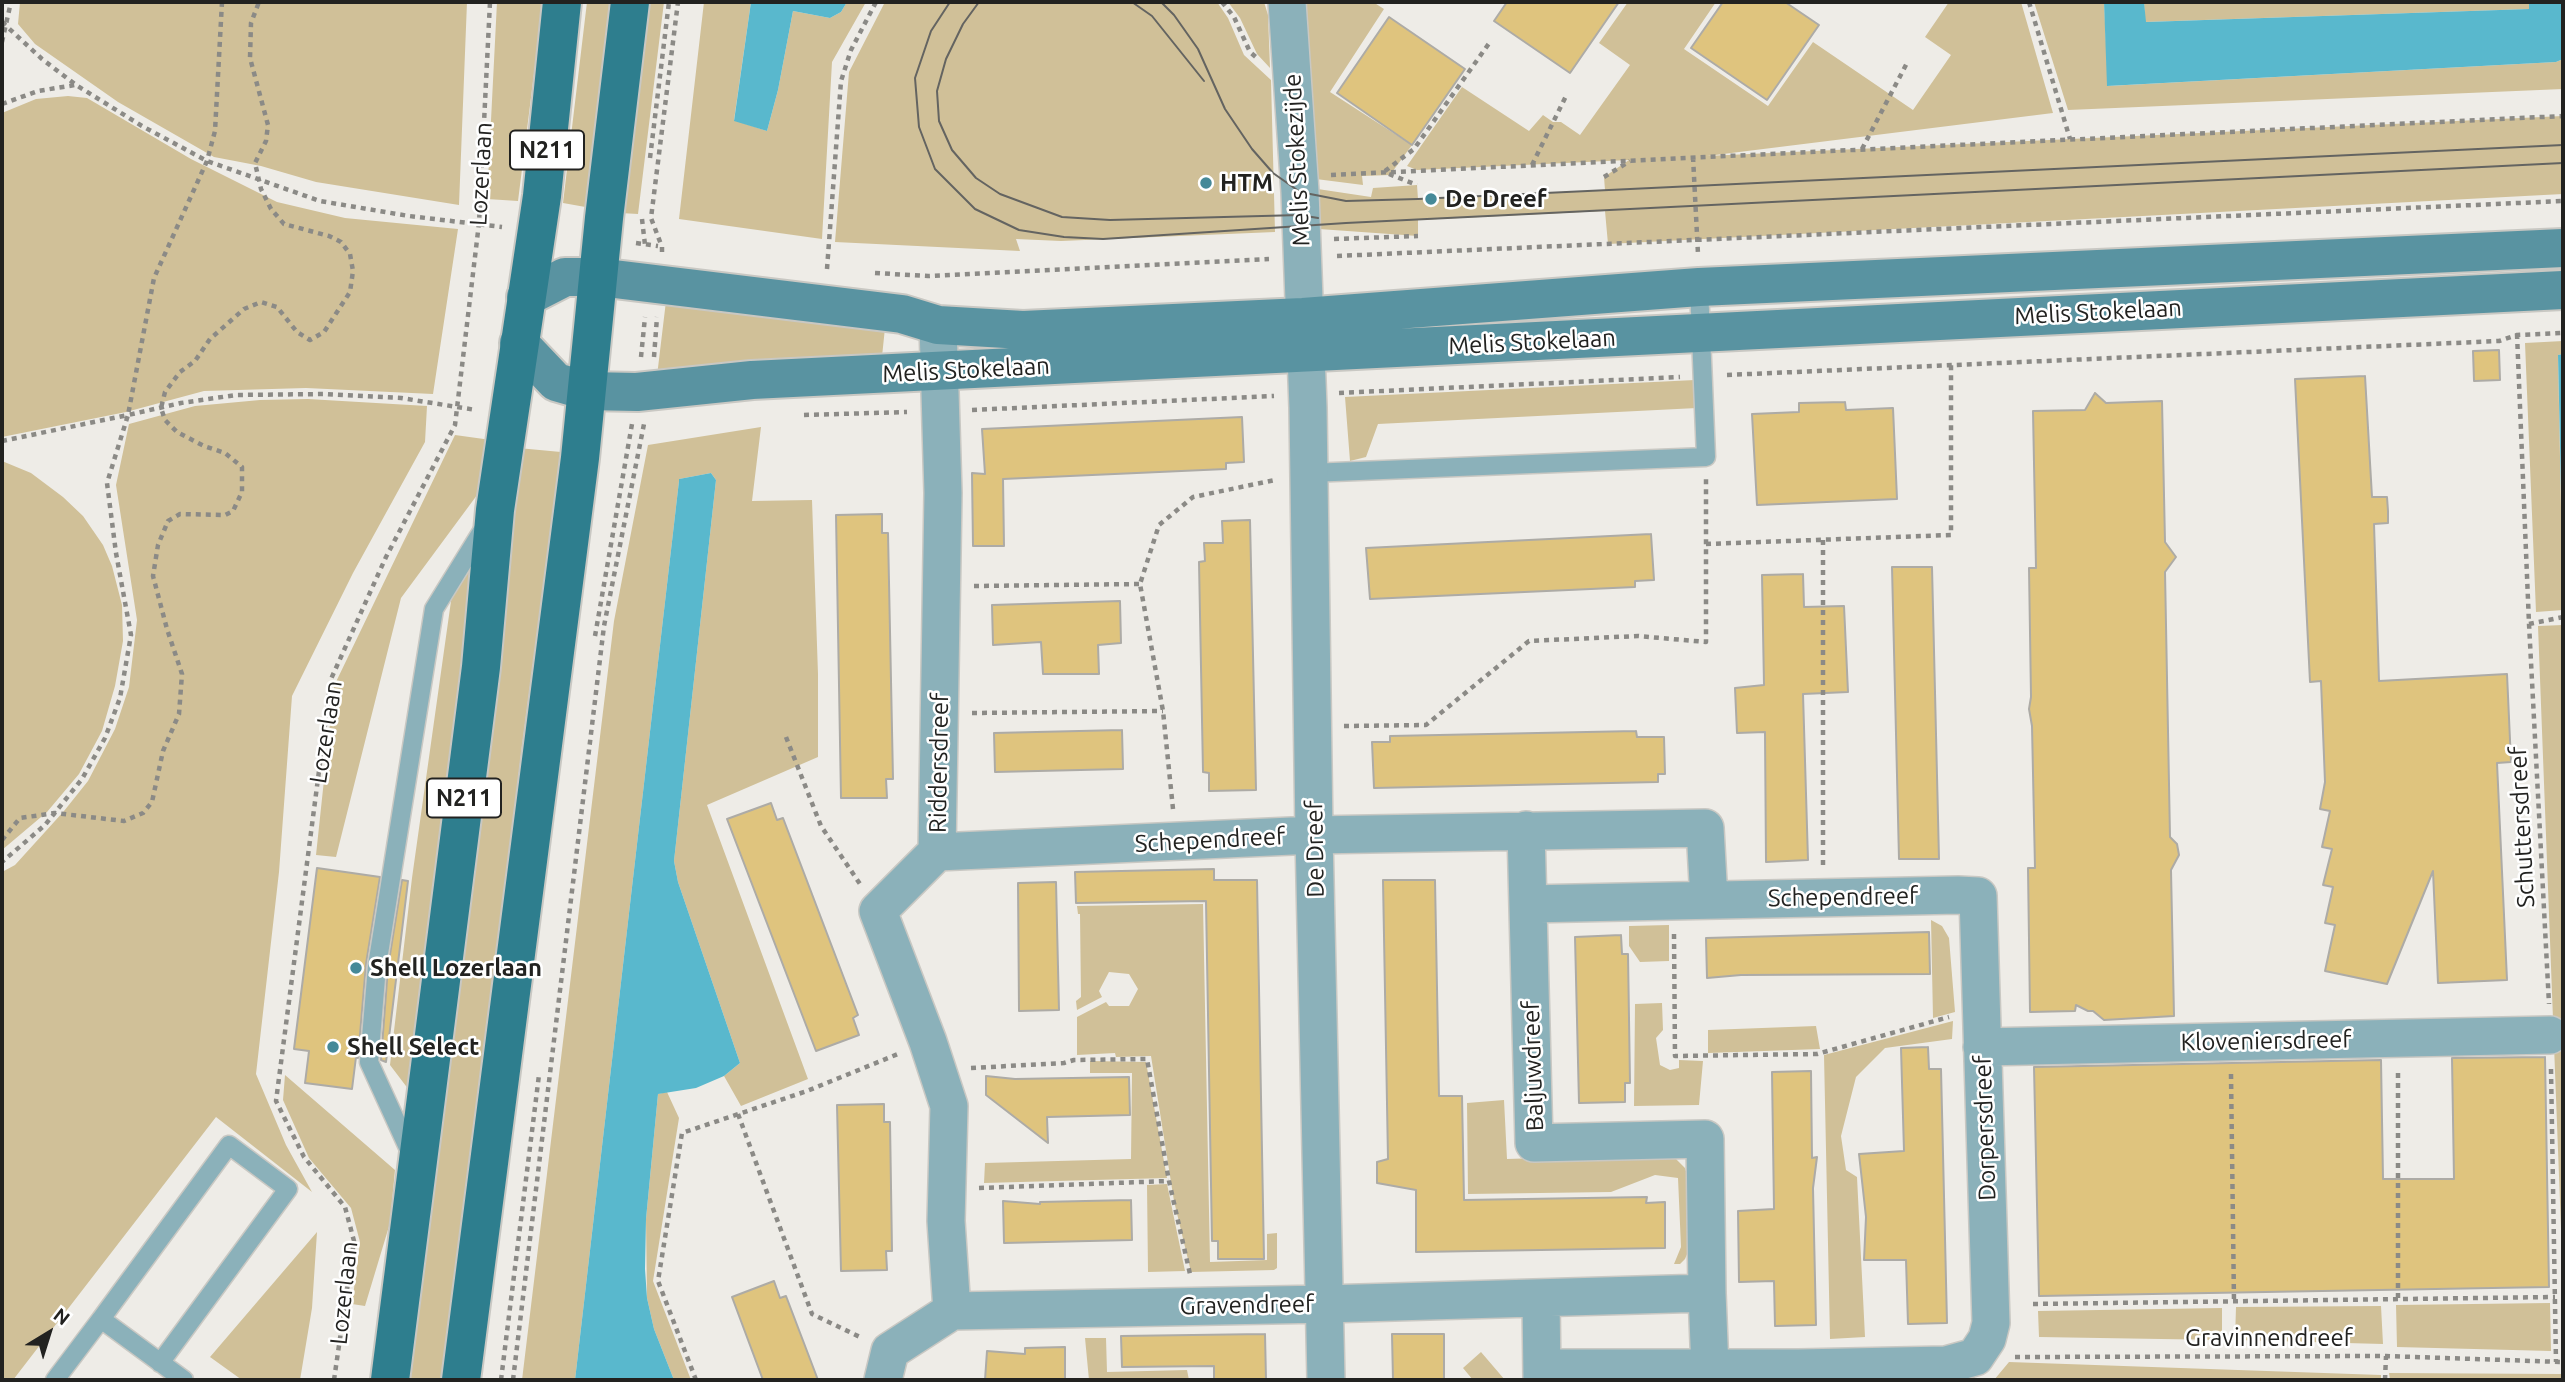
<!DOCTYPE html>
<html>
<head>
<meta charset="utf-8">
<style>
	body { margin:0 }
	#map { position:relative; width:2565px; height:1382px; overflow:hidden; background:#eeece7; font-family:Ubuntu,sans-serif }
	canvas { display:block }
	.frame { position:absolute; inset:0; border:4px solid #222220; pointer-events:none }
	.north { position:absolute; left:14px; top:1298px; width:70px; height:70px; -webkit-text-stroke:5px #fff; paint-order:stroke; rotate:38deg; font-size:19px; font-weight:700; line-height:28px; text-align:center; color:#222220 }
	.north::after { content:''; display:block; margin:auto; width:24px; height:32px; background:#222220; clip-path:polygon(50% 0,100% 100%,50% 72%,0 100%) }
</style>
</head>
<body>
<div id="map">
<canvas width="2565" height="1382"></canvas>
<div class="frame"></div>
<div class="north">N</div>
</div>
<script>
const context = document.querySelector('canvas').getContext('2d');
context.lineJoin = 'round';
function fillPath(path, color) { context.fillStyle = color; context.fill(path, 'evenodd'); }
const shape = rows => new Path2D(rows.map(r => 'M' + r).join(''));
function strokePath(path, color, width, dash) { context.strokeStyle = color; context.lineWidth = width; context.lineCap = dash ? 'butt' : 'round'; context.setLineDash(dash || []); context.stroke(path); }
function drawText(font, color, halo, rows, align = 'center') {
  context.font = font + ' Ubuntu,sans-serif'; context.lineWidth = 5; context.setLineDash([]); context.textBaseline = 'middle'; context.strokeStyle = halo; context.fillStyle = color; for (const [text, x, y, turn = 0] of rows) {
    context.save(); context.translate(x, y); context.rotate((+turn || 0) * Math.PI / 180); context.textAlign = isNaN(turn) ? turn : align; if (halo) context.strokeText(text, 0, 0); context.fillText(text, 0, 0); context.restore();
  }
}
const green = shape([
	[20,2,467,2,459,205,316,182,261,166,214,157,118,102,35,44,18,24],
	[497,2,543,2,518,201,487,199],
	[587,2,616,2,591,208,563,203],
	[646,2,664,2,638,214,620,213],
	[704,2,751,2,734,120,767,131,778,90,793,11,830,18,841,12,847,2,866,2,832,62,822,239,679,219],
	[885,2,1217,2,1228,18,1244,55,1271,80,1275,232,1061,241,1016,239,1020,251,835,242,849,72],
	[1228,2,1264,2,1268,15,1270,68,1257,54,1240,18],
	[1301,2,1373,2,1384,9,1330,92,1412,145,1390,175,1362,176,1363,185,1308,178],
	[1628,2,1716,2,1684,49,1768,106,1813,42,1913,110,1951,55,1925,37,1949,2,2021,2,2053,113,1707,156,2563,116,2563,194,1608,244,1605,211,1418,220,1418,236,1319,229,1311,188,1371,197,1373,188,1417,185,1418,199,1605,190,1604,177,1629,160,1417,170,1407,166,1462,87,1529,131,1543,115,1553,122,1561,122,1580,135,1630,65,1599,43],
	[2034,2,2104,2,2108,86,2556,62,2563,59,2563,89,2068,110],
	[2144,2,2529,2,2529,9,2145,22],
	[68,96,87,98,191,159,277,202,345,218,458,229,433,394,306,388,204,391,126,412,2,437,2,113,36,99],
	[666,301,885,328,881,366,657,376],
	[2563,341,2563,354,2558,355,2563,610,2536,612,2525,343],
	[1695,380,1697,408,1378,424,1366,457,1350,461,1345,397],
	[308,399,427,406,425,442,353,573,292,696,279,872,256,1074,286,1145,312,1192,216,1117,13,1380,2,1380,2,872,15,865,64,811,88,781,115,729,129,687,137,620,116,485,129,424,195,406,260,400],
	[761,427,752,501,812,500,818,674,818,757,707,805,808,1079,741,1106,724,1076,740,1063,678,882,674,861,716,480,711,473,679,479,679,481,575,1380,522,1380,614,621,648,445],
	[455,435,491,440,483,487,401,598,336,857,316,855,334,686],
	[518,448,561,452,522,746,447,1380,404,1380],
	[2,461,31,473,63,497,83,516,103,545,112,566,122,605,123,641,115,686,102,731,79,774,47,812,2,850],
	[476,563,409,1090,390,1065,412,878,452,594],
	[2563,625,2563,1281,2538,626],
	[1203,904,1210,1262,1267,1260,1267,1234,1277,1233,1277,1268,1274,1270,1191,1272,1174,1201,1151,1056,1116,1057,1115,1053,1077,1055,1077,1017,1106,1002,1109,1006,1129,1006,1138,989,1129,974,1109,972,1099,991,1102,997,1077,1010,1076,1001,1081,997,1080,914,1078,914,1077,906],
	[1931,920,1942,926,1949,938,1955,1012,1933,1018],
	[1669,925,1669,961,1640,962,1629,946,1629,926],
	[1662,1003,1663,1030,1656,1038,1660,1065,1670,1070,1679,1068,1679,1060,1703,1061,1699,1105,1634,1106,1635,1004],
	[1953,1021,1952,1039,1885,1048,1856,1077,1841,1136,1846,1170,1857,1177,1865,1337,1830,1339,1824,1055],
	[1816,1026,1820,1049,1708,1053,1708,1030],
	[1090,1061,1146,1062,1167,1178,984,1183,985,1163,1131,1159,1132,1073,1090,1073],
	[285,1075,395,1170,390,1223,365,1306,352,1304,360,1242,351,1208,309,1158,283,1100],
	[667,1092,679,1118,653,1281,691,1380,674,1380,654,1329,647,1298,646,1219,658,1094],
	[1504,1100,1507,1159,1666,1154,1676,1159,1685,1168,1689,1181,1690,1247,1685,1259,1680,1264,1674,1264,1681,1247,1678,1178,1655,1175,1611,1192,1468,1194,1467,1103],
	[1167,1184,1185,1271,1148,1272,1147,1185],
	[317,1232,312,1308,300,1380,242,1380,210,1357],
	[2550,1303,2551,1351,2397,1347,2396,1305],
	[2381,1306,2383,1344,2235,1340,2236,1307],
	[2222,1308,2222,1340,2039,1337,2038,1311],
	[1085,1338,1106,1338,1107,1372,1187,1370,1189,1380,1089,1380],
	[1481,1352,1505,1380,1473,1380,1463,1368],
	[2009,1362,2381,1375,2381,1380,1994,1380],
	[2389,1373,2559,1374,2563,1374,2563,1380,2390,1380]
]);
const water = shape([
	[751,2,847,2,841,12,830,18,793,11,778,90,767,131,734,121],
	[2104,2,2144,2,2146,22,2529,9,2529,2,2563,2,2563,59,2556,62,2107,86],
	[2563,354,2563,583,2558,355],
	[711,473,716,480,674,861,678,882,740,1063,724,1076,696,1088,658,1094,646,1219,645,1269,647,1298,654,1329,674,1380,575,1380,679,481,679,479]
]);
const building = shape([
	[1507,2,1619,2,1570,73,1494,21,1507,2],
	[1723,2,1785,2,1819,25,1767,100,1691,48,1723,2],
	[1389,17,1465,69,1412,145,1337,93,1389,17],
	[2499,350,2500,380,2474,381,2473,351,2499,350],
	[2365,376,2372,497,2387,497,2388,511,2388,523,2374,524,2379,681,2507,674,2511,762,2497,763,2507,980,2438,983,2433,871,2387,984,2325,971,2335,925,2325,923,2333,887,2323,885,2332,849,2322,847,2330,811,2320,809,2325,782,2321,681,2310,682,2295,379,2365,376],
	[2095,393,2106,403,2162,401,2165,542,2176,557,2165,572,2170,837,2177,844,2179,855,2171,870,2174,1016,2104,1020,2093,1011,2088,1011,2076,1005,2075,1011,2030,1012,2028,868,2035,868,2032,726,2029,709,2031,697,2029,568,2036,568,2033,411,2085,410,2095,393],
	[1845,402,1846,410,1893,408,1897,499,1757,505,1752,414,1799,412,1799,403,1845,402],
	[1242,417,1244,462,1226,463,1226,469,1003,479,1004,546,973,546,972,473,985,474,982,429,1242,417],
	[882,514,882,533,888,533,893,779,886,779,887,798,841,798,836,515,882,514],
	[1250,520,1256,790,1209,791,1209,773,1203,772,1199,562,1205,561,1204,543,1223,543,1222,521,1250,520],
	[1651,534,1654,580,1635,581,1635,587,1370,599,1366,548,1651,534],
	[1892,567,1932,567,1939,859,1899,859,1892,567],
	[1803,574,1804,607,1844,606,1848,692,1803,694,1808,860,1766,862,1765,732,1737,733,1735,688,1764,685,1762,575,1803,574],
	[1120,601,1121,643,1098,645,1099,674,1043,674,1041,642,993,645,992,605,1120,601],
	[1122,730,1123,769,995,772,994,733,1122,730],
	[1636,731,1637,737,1664,737,1665,774,1658,774,1658,782,1374,788,1372,742,1390,742,1390,736,1636,731],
	[771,803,777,820,783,818,858,1015,853,1018,859,1035,816,1051,727,819,771,803],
	[317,868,380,877,366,964,358,1058,356,1057,352,1089,305,1083,309,1051,294,1049,317,868],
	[1214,869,1214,880,1257,880,1264,1259,1218,1259,1218,1241,1212,1241,1206,901,1076,903,1075,872,1214,869],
	[402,880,408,881,386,1062,381,1060,388,967,402,880],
	[1383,880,1435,880,1439,1096,1462,1096,1464,1200,1647,1197,1646,1203,1665,1202,1665,1248,1416,1252,1416,1190,1377,1183,1377,1162,1388,1159,1383,880],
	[1056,882,1059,1010,1019,1011,1018,883,1056,882],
	[1929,932,1930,974,1741,975,1707,978,1706,938,1929,932],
	[1621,935,1622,954,1628,954,1630,1083,1625,1083,1625,1102,1579,1103,1575,937,1621,935],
	[1928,1047,1929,1069,1941,1069,1947,1323,1908,1324,1906,1260,1864,1260,1866,1217,1859,1154,1904,1151,1901,1048,1928,1047],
	[2545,1057,2549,1287,2039,1296,2034,1067,2381,1060,2383,1179,2454,1179,2452,1058,2545,1057],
	[1811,1071,1812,1158,1817,1157,1813,1188,1816,1325,1775,1326,1774,1281,1739,1282,1738,1211,1774,1209,1772,1072,1811,1071],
	[986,1076,1015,1079,1129,1077,1130,1115,1047,1117,1048,1143,986,1095,986,1076],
	[884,1104,884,1122,890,1122,892,1251,886,1251,887,1270,841,1271,837,1105,884,1104],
	[1131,1200,1132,1240,1004,1243,1003,1201,1040,1204,1040,1202,1131,1200],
	[774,1281,780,1298,786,1296,818,1380,763,1380,732,1297,774,1281],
	[1265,1334,1266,1380,1214,1380,1214,1366,1122,1367,1121,1336,1265,1334],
	[1392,1334,1444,1334,1444,1380,1393,1380,1392,1334],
	[1065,1347,1065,1380,985,1380,987,1351,1025,1354,1025,1348,1065,1347]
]);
const path = shape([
	[222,2,215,131,207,161,154,278,128,415,181,403,236,395,325,394,401,398,476,410],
	[1222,2,1234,17,1250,52,1258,59],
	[2029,2,2070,139],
	[2,22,42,59,76,85,142,126,207,161,320,201,409,216,502,227],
	[2,42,11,2],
	[2,104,38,91,75,85],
	[1862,149,1907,63],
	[1693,157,1698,254],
	[650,158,669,2],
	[1532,165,1566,96],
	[1385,171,1414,149,1490,42],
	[1389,174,1417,185],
	[1331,175,2563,116],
	[1604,177,1630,161],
	[642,219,645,245],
	[1334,239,1418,236],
	[636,243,658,246],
	[662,252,662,247,651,218,678,2],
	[1337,256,2563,201],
	[827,269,841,81,851,50,876,2],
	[875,273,928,276,1269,259],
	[2517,334,2529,624,2549,1004],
	[641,357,645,317],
	[654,357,657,317],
	[1727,375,2499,341,2517,335,2563,333],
	[1339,393,1680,377],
	[972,410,1274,396],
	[804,415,907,412],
	[2,441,128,415,107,483,116,553,131,635,120,698,105,738,82,779,45,825,2,862],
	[1823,540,1823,865],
	[1706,544,1951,535,1951,365],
	[974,586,1140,584],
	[2529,624,2563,617],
	[595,636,632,424],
	[972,713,1163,711],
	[1344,726,1426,725,1529,641,1638,636,1706,642,1706,479],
	[786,737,821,826,860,884],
	[1173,809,1163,711,1140,584,1159,525,1193,497,1275,480],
	[2,840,20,818,55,813,124,821,143,813,152,802,163,751,179,714,182,674,167,629,153,576,158,545,168,521,180,514,225,515,233,511,242,492,242,467,225,453,204,446,177,432,165,420,161,408,165,392,180,372,195,361,210,339,244,309,261,302,277,307,297,332,310,340,324,332,350,292,353,271,350,254,341,242,329,236,284,224,271,209,261,189,255,163,266,141,268,125,250,58,251,23,259,2],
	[1674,934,1675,1056,1817,1054,1949,1017],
	[971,1068,1064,1063,1074,1060,1147,1059,1169,1181,1190,1274],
	[2551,1069,2556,1362],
	[2398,1073,2398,1299],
	[2231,1074,2234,1302],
	[738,1114,812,1314,862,1338],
	[979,1188,1169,1181],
	[2033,1304,2555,1297],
	[2015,1357,2386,1356,2563,1362],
	[334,1380,354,1241,345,1207,304,1157,276,1101,331,679,386,557,455,425,479,223,490,2],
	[501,1380,539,1075],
	[513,1380,604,626,644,424],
	[696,1380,658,1281,682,1133,807,1091,898,1054],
	[2385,1380,2386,1356]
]);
const lane = shape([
	[1309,473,1706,457,1699,287],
	[411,1154,369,1062,377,966,434,609,484,528],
	[101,1319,229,1145,288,1189,160,1363],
	[55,1380,101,1319,184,1380]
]);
const street = shape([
	[1287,2,1300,192,1308,408,1314,835,1326,1380],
	[1526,830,1534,1143,1705,1139,1707,1293],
	[937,852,1314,835,1705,828,1709,900],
	[1528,904,1958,895,1978,896,1991,1323,1987,1339,1975,1357,1946,1365,1799,1368,1542,1368],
	[1982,1047,2550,1035],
	[1541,1298,1542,1380],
	[952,1311,1325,1304,1707,1293,1710,1369],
	[883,1380,890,1351,952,1311,946,1221,949,1106,928,1042,878,911,937,852,943,493,938,325]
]);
const secondary = shape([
	[526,297,565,277,598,277,902,314,938,325,1023,330,1303,317,1699,287,2563,248],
	[519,343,556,382,587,391,637,392,752,380,2563,290]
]);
const primary = shape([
	[390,1380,481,667,495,510,542,196,562,2],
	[461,1380,580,458,604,218,630,2]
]);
const tram = shape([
	[950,2,931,31,915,78,919,127,935,169,975,209,1019,230,1064,237,1103,239,1346,223,2563,163],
	[979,2,963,24,946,59,937,91,939,121,952,150,976,178,1000,194,1062,217,1110,220,1300,215,1318,218],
	[1132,2,1152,16,1204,81],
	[1161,2,1174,15,1198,49,1225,109,1252,149,1273,173,1300,192,1346,201,1418,199,2563,145]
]);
const markers = [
	[1206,183,7,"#458998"],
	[1431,199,7,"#458998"],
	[356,968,7,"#458998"],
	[333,1047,7,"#458998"]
];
const shields = [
	[547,150,74],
	[464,798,74]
];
const shieldNames = [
	["N211",547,150],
	["N211",464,798]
];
const streetNames = [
	["Melis Stokezijde",1297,160,-93],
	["Lozerlaan",481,174,-87],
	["Melis Stokelaan",2098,312,-3],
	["Melis Stokelaan",1532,342,-3],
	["Melis Stokelaan",966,370,-3],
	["Lozerlaan",326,732,-81],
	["Riddersdreef",939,763,-89],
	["Schuttersdreef",2522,827,-93],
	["Schependreef",1210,840,-3],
	["De Dreef",1315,849,-91],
	["Schependreef",1843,897,-1],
	["Kloveniersdreef",2266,1041,-1],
	["Baljuwdreef",1533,1066,-92],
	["Dorpersdreef",1985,1128,-92],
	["Lozerlaan",344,1293,-84],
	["Gravendreef",1247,1305,-1],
	["Gravinnendreef",2269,1338]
];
const poiNames = [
	["HTM",1220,183],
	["De Dreef",1445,199],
	["Shell Lozerlaan",370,968],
	["Shell Select",347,1047]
];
fillPath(green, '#d0c098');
fillPath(water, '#59b8cd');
fillPath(building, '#dfc47e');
strokePath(building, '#adaba6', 2);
strokePath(lane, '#c9c8c3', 21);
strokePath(street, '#c9c8c3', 40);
strokePath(secondary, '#c9c8c3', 42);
strokePath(primary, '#c9c8c3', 42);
strokePath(path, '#8b8a86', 4.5, [5, 5]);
strokePath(lane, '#8bb1ba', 18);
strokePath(street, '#8bb1ba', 37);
strokePath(secondary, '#5993a1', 38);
strokePath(primary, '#2e7e8e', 38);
strokePath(tram, '#646461', 2);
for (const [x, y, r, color] of markers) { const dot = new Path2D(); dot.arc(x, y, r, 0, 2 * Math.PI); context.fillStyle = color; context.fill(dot); strokePath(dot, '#fff', 2.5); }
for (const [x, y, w] of shields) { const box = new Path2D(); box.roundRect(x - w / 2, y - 19.5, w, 39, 5); context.fillStyle = '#fff'; context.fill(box); strokePath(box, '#222220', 2); }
drawText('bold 23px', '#222220', null, shieldNames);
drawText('24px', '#222220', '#fff', streetNames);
drawText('bold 24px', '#222220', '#fff', poiNames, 'left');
</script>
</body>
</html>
